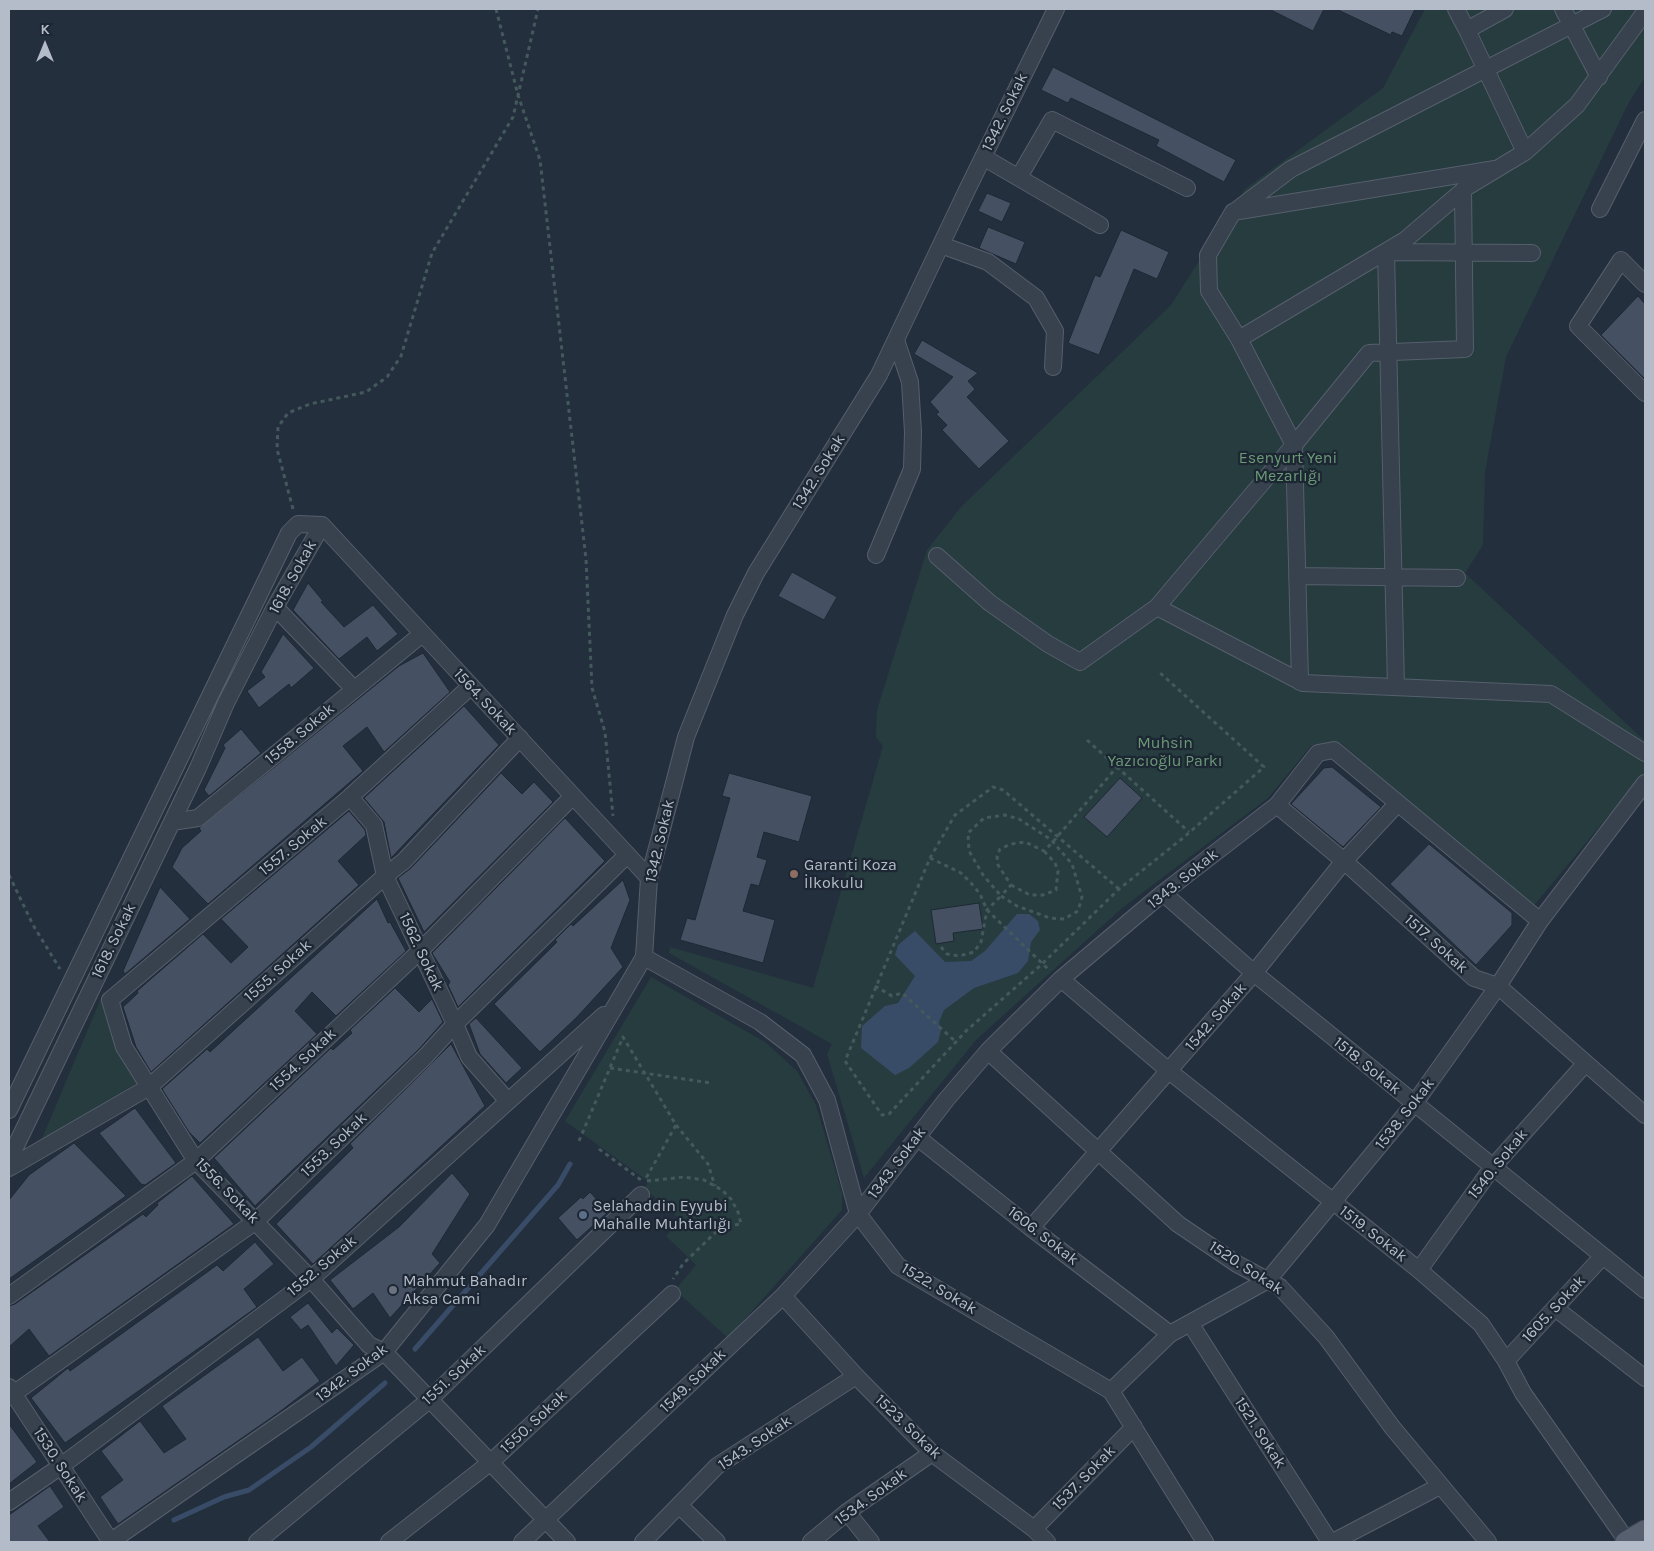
<!DOCTYPE html>
<html>
<head>
<meta charset="utf-8">
<style>
	body { margin:0 }
	#map { position:relative; width:1654px; height:1551px; overflow:hidden; background:#242f3e; font-family:Karla,sans-serif }
	canvas { display:block }
	.frame { position:absolute; inset:0; border:10px solid #b4bcc9; pointer-events:none }
	.north { position:absolute; left:20px; top:20px; width:50px; height:50px; -webkit-text-stroke:4px #1d2633; paint-order:stroke; rotate:0deg; font-size:14px; font-weight:700; line-height:20px; text-align:center; color:#b4bcc9 }
	.north::after { content:''; display:block; margin:auto; width:18px; height:22px; background:#b4bcc9; clip-path:polygon(50% 0,100% 100%,50% 72%,0 100%) }
</style>
</head>
<body>
<div id="map">
<canvas width="1654" height="1551"></canvas>
<div class="frame"></div>
<div class="north">K</div>
</div>
<script>
const context = document.querySelector('canvas').getContext('2d');
context.lineJoin = 'round';
function fillPath(path, color) { context.fillStyle = color; context.fill(path, 'evenodd'); }
const shape = rows => new Path2D(rows.map(r => 'M' + r).join(''));
function strokePath(path, color, width, dash) { context.strokeStyle = color; context.lineWidth = width; context.lineCap = dash ? 'butt' : 'round'; context.setLineDash(dash || []); context.stroke(path); }
function drawText(font, color, halo, rows, align = 'center') {
  context.font = font + ' Karla,sans-serif'; context.lineWidth = 4.5; context.setLineDash([]); context.textBaseline = 'middle'; context.strokeStyle = halo; context.fillStyle = color; for (const [text, x, y, turn = 0] of rows) {
    context.save(); context.translate(x, y); context.rotate((+turn || 0) * Math.PI / 180); context.textAlign = isNaN(turn) ? turn : align; if (halo) context.strokeText(text, 0, 0); context.fillText(text, 0, 0); context.restore();
  }
}
const green = shape([
	[1425,9,1645,9,1645,77,1628,104,1506,357,1485,472,1483,545,1465,573,1645,741,1645,772,1531,909,1341,743,1311,746,1268,798,1121,909,977,1039,864,1178,827,1054,832,1044,669,953,670,947,813,988,883,746,876,737,877,710,927,550,961,507,1171,305,1245,189,1383,88],
	[651,977,765,1042,797,1071,816,1105,842,1193,842,1210,728,1338,675,1290,696,1265,666,1236,681,1220,644,1188,649,1182,642,1177,565,1121],
	[104,991,113,1033,137,1083,41,1141]
]);
const water = shape([
	[1017,914,1029,914,1038,921,1040,930,1031,942,1028,961,1018,973,974,988,944,1010,939,1022,941,1030,938,1042,909,1068,895,1075,861,1048,862,1026,885,1006,898,1003,915,976,895,955,898,945,915,931,945,962,971,961,985,951]
]);
const stream = shape([
	[415,1349,558,1185,570,1164],
	[174,1520,224,1497,249,1490,311,1447,385,1383]
]);
const building = shape([
	[1269,9,1324,9,1313,31,1269,9],
	[1336,9,1415,9,1402,36,1392,32,1391,35,1336,9],
	[1053,67,1236,160,1224,182,1156,146,1159,140,1071,98,1068,103,1041,90,1053,67],
	[987,193,1011,203,1002,222,978,211,987,193],
	[988,227,1025,242,1016,264,979,248,988,227],
	[1121,230,1169,252,1157,279,1134,269,1099,355,1068,343,1095,275,1100,277,1121,230],
	[1638,296,1645,304,1645,379,1601,335,1638,296],
	[922,340,978,373,968,381,975,389,967,397,1009,441,979,469,942,430,947,425,936,414,939,412,930,402,953,377,914,354,922,340],
	[792,572,837,597,824,620,778,596,792,572],
	[308,583,323,601,321,602,344,627,373,605,398,634,377,651,367,637,339,659,293,610,308,583],
	[283,634,314,668,291,688,289,684,259,708,247,691,265,677,261,672,283,634],
	[423,653,450,692,384,752,367,727,343,746,363,771,208,904,172,867,182,848,201,831,199,828,399,666,423,653],
	[464,706,499,745,391,858,384,822,364,798,464,706],
	[241,729,261,753,209,796,204,790,225,748,223,745,241,729],
	[1332,767,1381,807,1343,847,1291,804,1324,768,1332,767],
	[501,773,522,794,534,782,553,802,424,932,398,878,411,868,501,773],
	[729,773,812,796,799,842,764,832,757,857,767,860,759,886,751,884,743,911,775,920,763,963,680,940,687,918,695,920,730,798,722,796,729,773],
	[1120,778,1142,798,1107,837,1084,817,1120,778],
	[349,811,365,830,366,835,338,861,359,885,151,1072,136,1047,123,1007,138,993,137,991,203,934,231,963,248,947,221,919,349,811],
	[565,818,605,861,458,1007,448,985,450,982,432,953,565,818],
	[1429,844,1512,913,1512,925,1476,965,1390,884,1429,844],
	[623,880,630,900,611,948,623,967,576,1018,540,1052,494,1004,557,942,555,940,571,924,573,926,623,880],
	[160,887,190,919,125,974,123,971,160,887],
	[377,899,388,923,390,922,406,951,336,1016,312,992,295,1011,317,1034,200,1143,189,1132,162,1089,207,1049,210,1052,377,899],
	[979,903,983,929,953,933,954,941,936,944,931,910,979,903],
	[395,988,419,1012,432,999,443,1022,419,1049,255,1206,214,1158,331,1048,333,1050,352,1033,350,1030,395,988],
	[476,1018,522,1068,506,1083,480,1054,469,1024,476,1018],
	[451,1044,485,1106,313,1264,276,1224,353,1148,350,1144,451,1044],
	[135,1108,176,1163,145,1185,141,1184,99,1133,135,1108],
	[74,1143,126,1196,9,1279,9,1200,29,1175,74,1143],
	[452,1173,470,1194,432,1254,440,1263,390,1318,373,1293,353,1309,330,1280,399,1227,452,1173],
	[192,1176,234,1224,49,1356,29,1329,9,1347,9,1306,15,1304,143,1214,146,1217,158,1205,157,1203,192,1176],
	[590,1192,608,1212,577,1240,558,1218,581,1197,583,1199,590,1192],
	[255,1242,274,1264,244,1289,257,1307,65,1443,31,1398,68,1368,70,1371,217,1265,223,1271,255,1242],
	[308,1303,332,1333,337,1328,354,1345,336,1366,308,1325,301,1330,290,1317,308,1303],
	[258,1337,283,1371,302,1357,320,1381,278,1413,118,1524,100,1497,123,1480,101,1451,140,1421,164,1453,186,1439,162,1406,258,1337],
	[9,1424,37,1462,9,1484,9,1424],
	[50,1486,64,1507,38,1526,50,1542,9,1542,9,1515,50,1486]
]);
const path = shape([
	[496,9,518,95,540,160,586,559,592,688,605,732,613,816],
	[293,509,277,449,278,427,288,413,310,404,366,392,387,377,401,356,432,253,513,117,538,9],
	[1087,740,1189,832],
	[930,858,961,873,971,883,980,894,987,910,1049,970],
	[9,875,33,925,60,969],
	[1011,885,1030,895,1043,895,1056,890,1058,871,1055,863,1044,851],
	[1119,889,1003,790,993,787,955,815,930,858,845,1061,882,1115,889,1114,966,1031,1041,965,1119,889,1183,838,1264,767,1158,671],
	[941,947,947,954,959,956,974,952,981,942,987,910,1001,896,983,875,969,851,968,833,984,818,1005,815,1019,819,1050,839,1053,842,1072,864,1082,897,1078,911,1064,919,1050,918,1017,906,1001,896,1011,885,998,865,997,856,1000,849,1011,844,1025,842,1044,851,1053,842,1057,837,1117,767],
	[875,986,892,996,902,993,956,1042],
	[610,1068,711,1083],
	[676,1125,708,1164,715,1186],
	[579,1141,623,1037,676,1125,645,1180],
	[599,1149,641,1180],
	[647,1181,684,1177,704,1180,722,1190,731,1199,738,1212,741,1224,721,1227,683,1264,673,1279]
]);
const minor = shape([
	[1456,9,1467,30],
	[1505,9,1467,30,1525,152],
	[1563,9,1599,77],
	[983,157,1100,225],
	[1495,169,1233,212,1208,255,1209,291,1239,339,1294,445,1157,607,1303,683,1551,694,1645,753],
	[1019,177,1052,120,1187,188],
	[1600,209,1645,120],
	[1234,212,1291,169,1603,9],
	[941,245,988,262,1036,298,1055,331,1053,367],
	[1645,284,1621,260,1578,326,1645,393],
	[1239,339,1405,240,1467,187,1525,152,1577,105,1645,12],
	[322,525,649,878],
	[876,555,912,469,913,432,910,382,896,340],
	[937,556,990,603,1048,644,1080,662,1157,607],
	[1297,576,1457,578],
	[275,607,354,689],
	[1300,682,1294,445,1369,353,1465,349,1463,190],
	[471,686,350,797,110,1000,124,1047,196,1161,311,1279,369,1345,384,1352,567,1542],
	[1396,687,1386,252,1532,253],
	[350,797,374,825,385,876,455,1024,469,1057,507,1100],
	[1277,805,1344,861,1474,978,1498,986,1645,1115],
	[172,822,198,818,422,634],
	[1163,893,1254,973,1645,1290],
	[644,957,760,1022,803,1055,827,1100,858,1214,898,1266,1111,1391,1205,1542],
	[1061,979,1169,1071,1419,1270,1481,1324,1506,1361,1523,1393,1627,1541],
	[988,1051,1178,1224,1237,1264,1280,1287,1326,1337,1392,1427,1488,1542],
	[9,1110,289,533,298,524,322,525],
	[917,1137,1031,1228,1170,1334],
	[9,1160,198,768,226,703,275,607,322,525],
	[9,1168,149,1087,385,876,404,861,520,738],
	[1031,1228,1254,973,1344,861,1398,803],
	[1419,1270,1492,1168,1585,1064],
	[9,1296,196,1161,421,950,573,796],
	[783,1296,856,1376,932,1453,1034,1529,1047,1542],
	[1555,1308,1645,1378],
	[1190,1323,1330,1542],
	[1506,1361,1602,1257],
	[9,1387,111,1542],
	[1111,1391,1170,1334,1268,1280,1414,1104,1498,986,1540,921,1645,783],
	[9,1397,256,1221,426,1056,455,1024,627,855],
	[9,1502,61,1466,311,1279,604,1015],
	[680,1506,717,1542],
	[847,1512,871,1542],
	[1034,1529,1134,1427],
	[110,1542,384,1352,487,1225,644,957,649,878,673,787,686,737,735,615,756,573,879,375,967,190,1056,9],
	[257,1542,429,1400,641,1195],
	[389,1542,491,1462,672,1294],
	[522,1542,783,1296,858,1214,946,1100,988,1051,1061,979,1163,893,1277,805,1318,753,1334,750,1540,921],
	[643,1542,717,1466,856,1376],
	[811,1542,847,1512,932,1453],
	[1333,1542,1440,1486]
]);
const major = shape([
	[1626,1542,1645,1531]
]);
const markers = [
	[794,874,5,"#8d6e63"],
	[583,1215,5,"#5c6f8a"],
	[393,1290,5,"#6b7280"]
];
const streetNames = [
	["1342. Sokak",1005,112,-64],
	["1342. Sokak",819,472,-58],
	["1618. Sokak",293,577,-61],
	["1564. Sokak",485,702,47],
	["1558. Sokak",300,734,-40],
	["1342. Sokak",660,841,-77],
	["1557. Sokak",293,846,-40],
	["1343. Sokak",1183,879,-39],
	["1618. Sokak",114,941,-64],
	["1517. Sokak",1436,944,42],
	["1562. Sokak",421,952,65],
	["1555. Sokak",278,971,-42],
	["1542. Sokak",1216,1017,-49],
	["1554. Sokak",303,1060,-43],
	["1518. Sokak",1367,1066,39],
	["1538. Sokak",1405,1114,-52],
	["1553. Sokak",334,1145,-44],
	["1343. Sokak",897,1163,-53],
	["1540. Sokak",1498,1164,-51],
	["1556. Sokak",227,1191,46],
	["1519. Sokak",1373,1234,38],
	["1606. Sokak",1043,1236,38],
	["1552. Sokak",322,1266,-40],
	["1520. Sokak",1246,1268,33],
	["1522. Sokak",939,1289,31],
	["1605. Sokak",1554,1309,-47],
	["1342. Sokak",352,1373,-37],
	["1551. Sokak",454,1375,-43],
	["1549. Sokak",693,1381,-44],
	["1550. Sokak",534,1422,-43],
	["1523. Sokak",908,1427,44],
	["1521. Sokak",1260,1433,57],
	["1543. Sokak",755,1443,-34],
	["1530. Sokak",60,1465,57],
	["1537. Sokak",1084,1478,-46],
	["1534. Sokak",871,1497,-36]
];
const parkNames = [
	["Esenyurt Yeni",1288,458],
	["Mezarlığı",1288,476],
	["Muhsin",1165,743],
	["Yazıcıoğlu Parkı",1165,761]
];
const poiNames = [
	["Garanti Koza",804,865],
	["İlkokulu",804,883],
	["Selahaddin Eyyubi",593,1206],
	["Mahalle Muhtarlığı",593,1224],
	["Mahmut Bahadır",403,1281],
	["Aksa Cami",403,1299]
];
fillPath(green, '#263c3f');
fillPath(water, '#394c67');
strokePath(stream, '#394c67', 5);
fillPath(building, '#455162');
strokePath(building, '#1f2835', 1);
strokePath(minor, '#565f6c', 18);
strokePath(major, '#414a57', 23);
strokePath(path, '#44595c', 3, [4, 4]);
strokePath(minor, '#38414e', 16);
strokePath(major, '#56606e', 21);
for (const [x, y, r, color] of markers) { const dot = new Path2D(); dot.arc(x, y, r, 0, 2 * Math.PI); context.fillStyle = color; context.fill(dot); strokePath(dot, '#1d2633', 2); }
drawText('16px', '#b4bcc9', '#1d2633', streetNames);
drawText('16px', '#6b9a76', '#1d2633', parkNames);
drawText('16px', '#b4bcc9', '#1d2633', poiNames, 'left');
</script>
</body>
</html>
